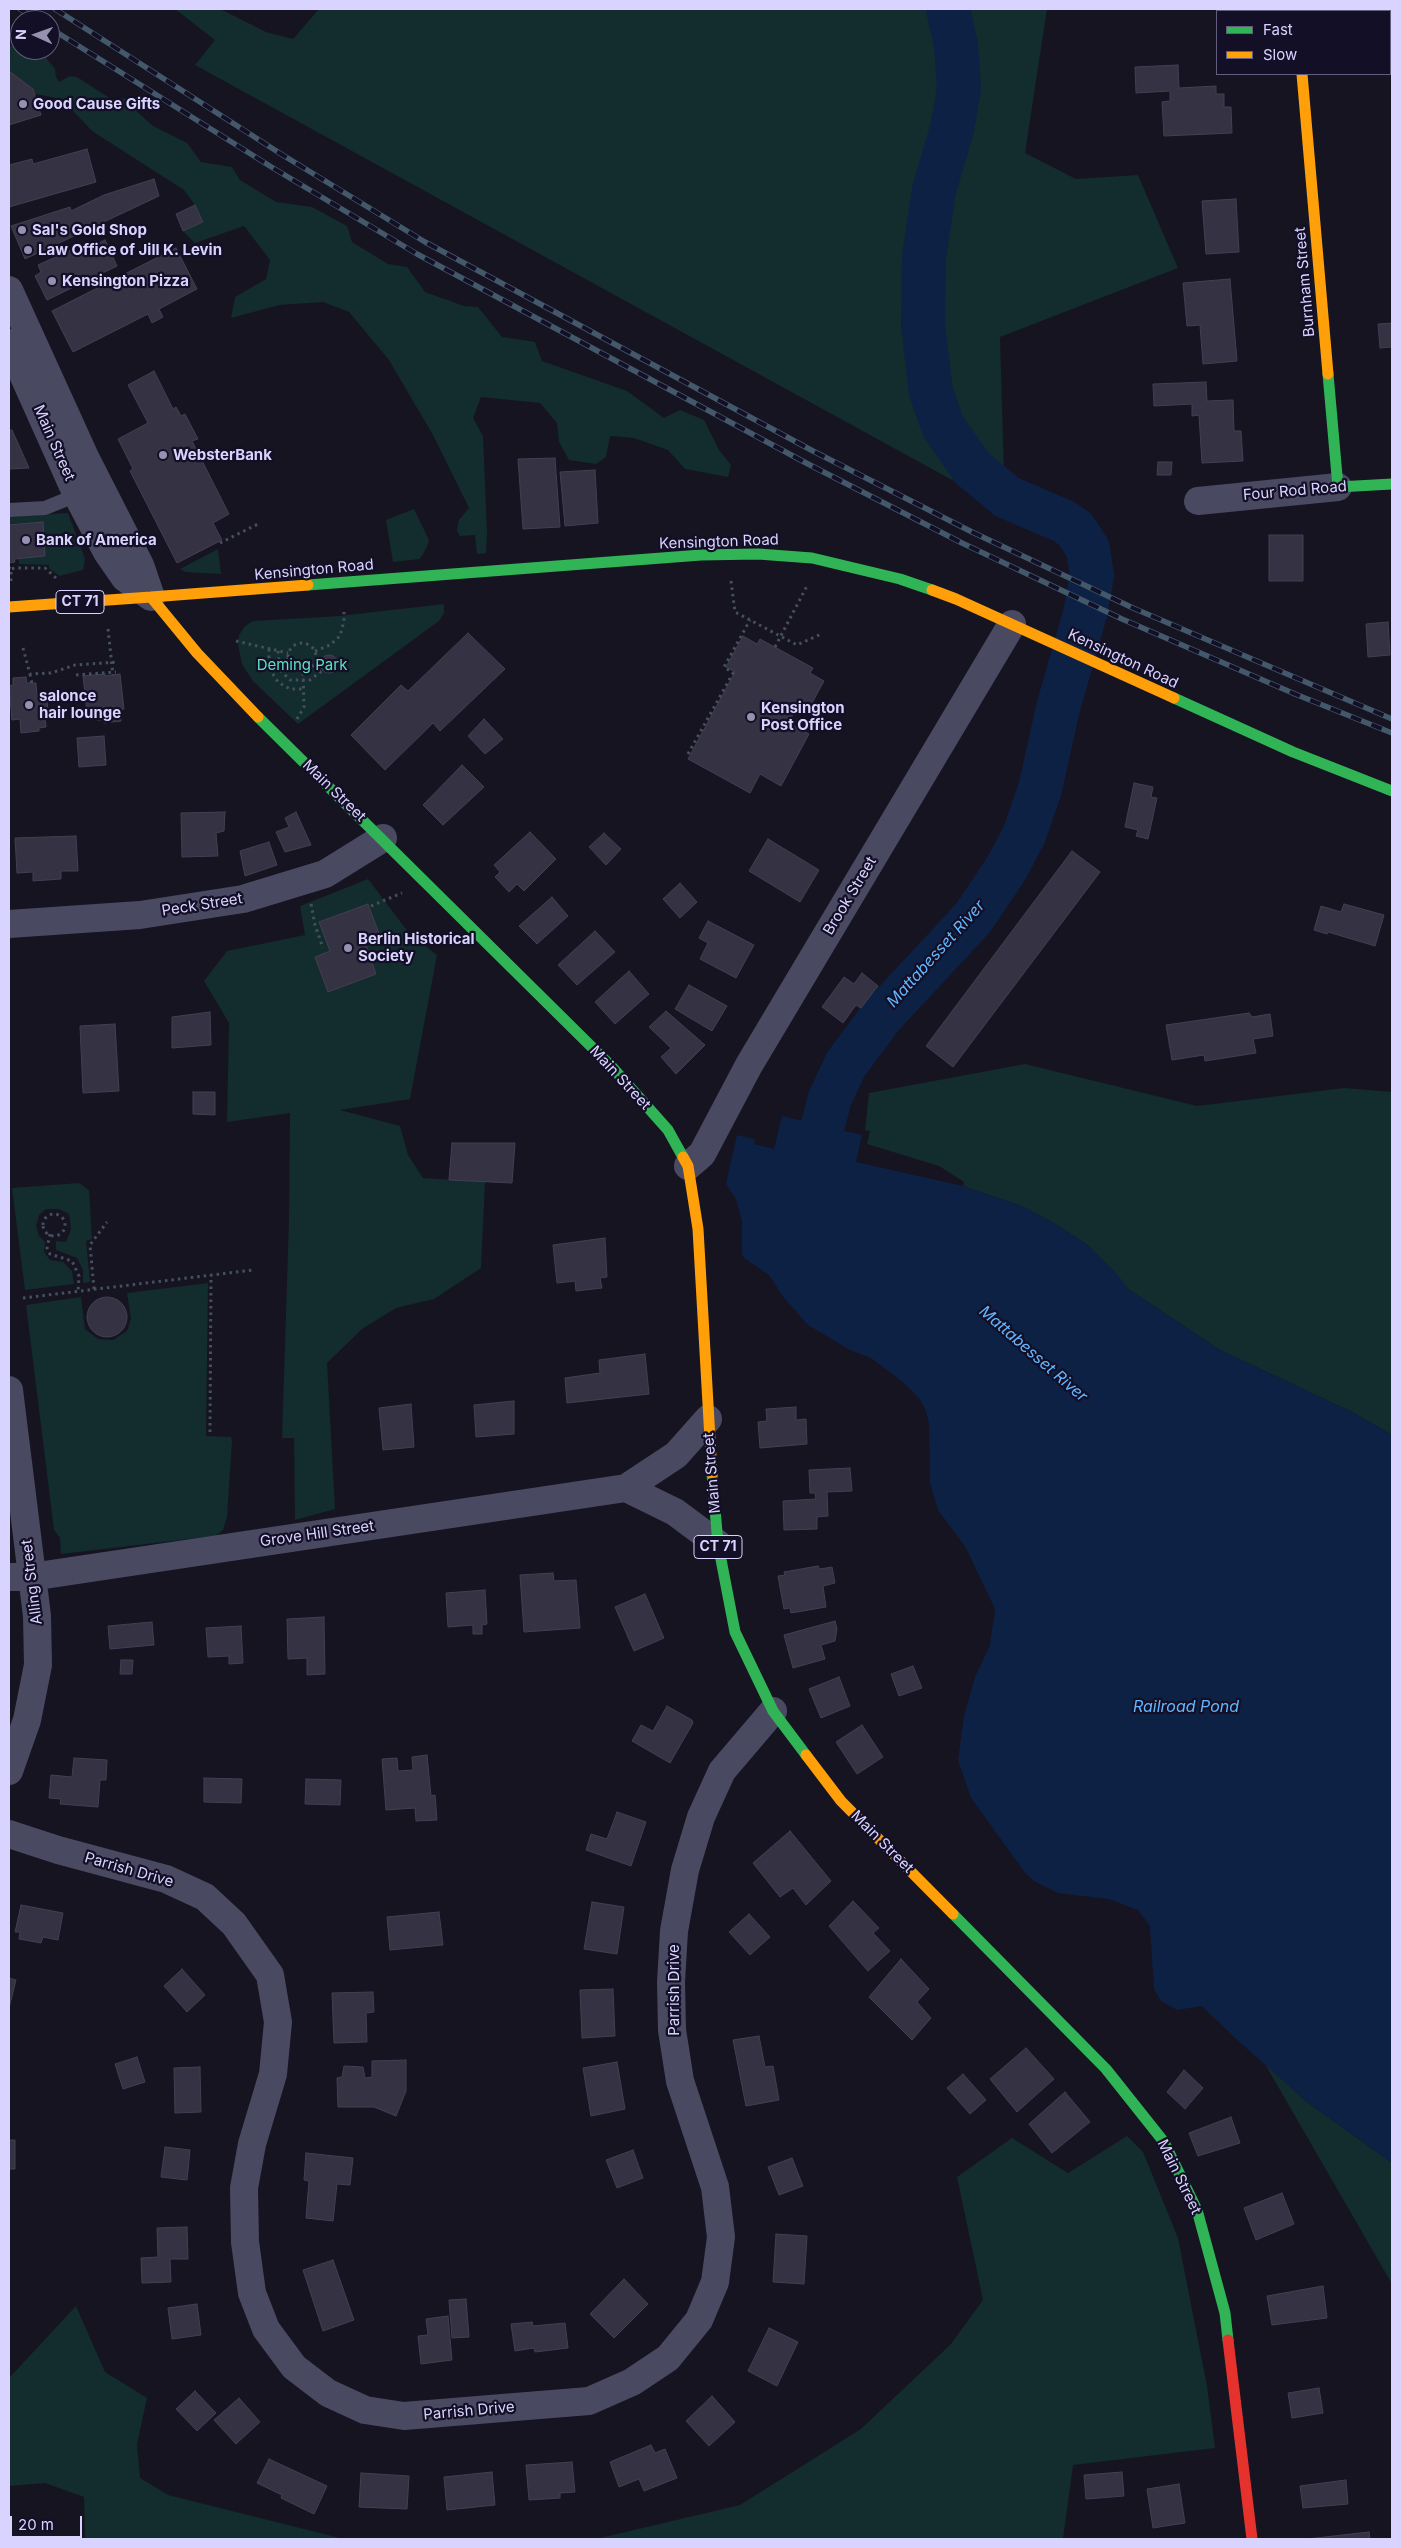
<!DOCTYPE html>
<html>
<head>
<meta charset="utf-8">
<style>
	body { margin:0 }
	#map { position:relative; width:1401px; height:2548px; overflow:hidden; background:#161421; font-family:Inter,sans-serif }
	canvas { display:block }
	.frame { position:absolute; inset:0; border:10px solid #d9d4ff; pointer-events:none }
	.legend { position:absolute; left:1216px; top:10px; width:175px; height:65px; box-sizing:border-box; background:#130f26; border:1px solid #625e7d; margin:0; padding:6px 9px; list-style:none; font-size:15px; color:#d9d4ff }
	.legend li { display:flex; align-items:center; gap:10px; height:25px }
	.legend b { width:25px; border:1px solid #625e7d }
	.north { position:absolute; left:10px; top:10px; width:50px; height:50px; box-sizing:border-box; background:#130f26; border:1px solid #625e7d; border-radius:50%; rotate:272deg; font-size:14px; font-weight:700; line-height:20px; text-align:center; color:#d9d4ff }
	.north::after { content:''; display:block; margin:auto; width:18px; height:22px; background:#9591b1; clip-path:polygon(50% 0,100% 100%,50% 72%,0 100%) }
	.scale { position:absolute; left:10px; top:2516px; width:72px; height:22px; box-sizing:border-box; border:2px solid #d9d4ff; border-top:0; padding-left:6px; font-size:15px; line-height:18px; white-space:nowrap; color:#d9d4ff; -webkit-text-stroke:4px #130f26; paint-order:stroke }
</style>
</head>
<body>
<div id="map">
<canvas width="1401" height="2548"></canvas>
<div class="frame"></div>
<ul class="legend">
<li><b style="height:6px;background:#30b455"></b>Fast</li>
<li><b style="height:6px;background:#ff9f0a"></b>Slow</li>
</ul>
<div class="north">N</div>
<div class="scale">20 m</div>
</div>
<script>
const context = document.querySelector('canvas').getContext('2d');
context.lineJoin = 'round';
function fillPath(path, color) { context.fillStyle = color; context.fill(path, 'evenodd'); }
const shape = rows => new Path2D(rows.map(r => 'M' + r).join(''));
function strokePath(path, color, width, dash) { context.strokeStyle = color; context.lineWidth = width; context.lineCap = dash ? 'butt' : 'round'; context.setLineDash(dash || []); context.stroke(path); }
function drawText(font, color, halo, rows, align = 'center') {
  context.font = font + ' Inter,sans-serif'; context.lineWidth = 4.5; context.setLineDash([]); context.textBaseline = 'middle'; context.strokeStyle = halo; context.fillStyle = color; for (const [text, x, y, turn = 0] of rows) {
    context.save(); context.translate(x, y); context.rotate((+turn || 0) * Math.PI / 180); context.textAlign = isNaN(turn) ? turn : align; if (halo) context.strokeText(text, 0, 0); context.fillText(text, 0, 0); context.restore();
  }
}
const green = shape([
	[175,9,220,9,266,32,293,39,319,9,1047,9,1025,153,1076,179,1138,175,1178,268,1000,337,1005,509,195,65,215,40],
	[20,43,20,50,40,50,55,69,56,77,59,82,70,76,77,77,111,99,134,98,134,109,153,126,187,143,201,162,232,167,240,180,276,202,312,207,347,226,352,242,388,264,407,267,425,292,464,306,478,307,502,337,535,342,542,361,627,391,664,418,680,410,704,420,719,450,731,465,728,477,685,469,668,450,634,438,610,436,606,457,596,464,569,460,559,442,557,423,540,403,481,397,473,418,483,436,487,531,486,553,477,554,475,535,460,536,457,531,459,520,469,508,433,435,389,360,349,312,323,302,279,305,231,318,235,297,266,279,270,260,244,226,195,243,183,231,203,222,195,205,184,190,92,131,62,99,35,94,33,89,9,71,9,46],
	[414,509,429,540,427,547,420,559,393,562,386,520],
	[68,513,85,559,83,570,59,576,49,568,49,565,19,564,18,558,44,556,43,523,9,525,9,517],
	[218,549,221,574,186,572,180,569],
	[444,604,444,613,439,621,298,724,253,681,242,664,238,645,239,635,245,626,253,621,339,616],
	[368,879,409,933,437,955,410,1099,340,1110,400,1126,408,1155,423,1178,485,1182,481,1268,434,1299,396,1308,362,1329,327,1363,335,1509,295,1520,294,1438,282,1438,289,1219,290,1113,227,1122,229,1023,204,981,227,951,305,935,300,906],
	[368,904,381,938,366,945,376,974,328,992,315,957,330,951,319,922],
	[1025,1064,1197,1106,1344,1088,1392,1092,1392,1435,1352,1412,1220,1350,1128,1289,1089,1246,1057,1225,1024,1207,963,1186,964,1182,939,1166,867,1144,870,1131,865,1130,869,1093],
	[79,1183,89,1190,92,1239,86,1241,90,1282,83,1283,83,1270,77,1258,56,1250,56,1241,66,1242,71,1229,69,1214,59,1209,46,1209,39,1215,36,1226,39,1236,45,1242,44,1252,50,1260,63,1262,72,1271,74,1284,25,1290,12,1188],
	[208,1283,206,1436,231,1437,232,1441,227,1517,223,1530,215,1536,61,1554,60,1538,54,1530,26,1305,81,1297,85,1329,98,1339,113,1340,127,1331,131,1319,127,1293],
	[1265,2064,1307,2102,1392,2163,1392,2284],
	[1127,2136,1143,2152,1178,2238,1207,2386,1215,2448,1073,2465,1063,2539,596,2539,740,2505,861,2429,951,2344,983,2300,957,2177,1012,2138,1068,2173],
	[76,2306,105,2372,147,2398,137,2444,140,2478,168,2495,344,2539,85,2539,84,2497,45,2483,9,2486,9,2378]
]);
const water = shape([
	[782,1116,862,1135,856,1162,963,1186,1024,1207,1057,1225,1089,1246,1117,1274,1128,1289,1220,1350,1352,1412,1392,1435,1392,2163,1307,2102,1236,2039,1202,2006,1177,2010,1161,2001,1154,1989,1150,1926,1138,1910,1109,1899,1058,1893,1034,1881,1026,1874,971,1798,958,1760,964,1716,975,1677,990,1645,995,1609,966,1548,938,1510,930,1483,929,1424,926,1411,919,1398,903,1382,871,1358,850,1350,808,1325,784,1298,769,1275,744,1258,742,1254,742,1221,736,1199,726,1184,737,1135,755,1139,754,1144,774,1149]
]);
const river = shape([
	[823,1185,818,1160,819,1140,830,1098,846,1064,881,1017,973,918,1006,869,1024,835,1040,789,1058,708,1085,614,1092,576,1088,549,1075,529,1063,521,1007,497,972,468,943,426,931,392,923,325,924,257,934,190,952,129,959,88,956,45,948,9]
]);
const building = shape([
	[1178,65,1179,88,1216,86,1216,94,1224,94,1224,107,1231,107,1232,133,1164,136,1162,102,1170,101,1170,91,1136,93,1135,67,1178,65],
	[9,71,33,89,41,115,9,125,9,71],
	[87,149,96,182,9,207,9,165,32,159,33,164,87,149],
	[154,179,159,196,25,259,11,226,70,207,71,211,104,195,154,179],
	[1236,199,1239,252,1206,254,1202,201,1236,199],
	[195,205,203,222,183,231,176,214,195,205],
	[105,240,117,266,47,300,35,276,41,272,38,265,71,250,73,255,105,240],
	[176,248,197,289,159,309,163,317,152,323,148,314,73,352,52,311,176,248],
	[1230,279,1237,361,1203,364,1200,325,1187,326,1183,283,1230,279],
	[1392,323,1392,347,1380,348,1378,324,1392,323],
	[154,371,173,409,176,407,181,416,185,414,198,439,192,441,229,514,213,523,222,540,177,563,130,471,133,469,118,439,148,423,128,385,154,371],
	[1206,382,1207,401,1233,400,1234,431,1241,431,1243,461,1202,463,1199,415,1192,416,1192,404,1154,406,1153,384,1206,382],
	[9,430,12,430,29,468,9,469,9,430],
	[555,458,560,527,523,529,518,459,555,458],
	[1158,462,1172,462,1171,475,1157,475,1158,462],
	[595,470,598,523,565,526,560,472,595,470],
	[43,522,45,556,14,559,15,562,9,563,9,525,43,522],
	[1269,535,1303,535,1303,581,1269,581,1269,535],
	[1388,622,1390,655,1368,657,1366,624,1388,622],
	[468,633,505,669,440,731,433,723,385,770,351,735,401,685,408,691,468,633],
	[743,636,757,644,760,639,813,668,810,673,824,681,807,712,798,706,788,723,809,734,781,786,760,774,750,793,688,759,735,672,726,667,743,636],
	'320 664a9 9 0 1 1 18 0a9 9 0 1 1-18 0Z',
	[105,674,105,676,120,674,124,709,120,710,121,721,104,723,104,720,97,720,96,712,87,713,83,676,105,674],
	[26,677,27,683,36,683,37,695,47,699,48,712,45,715,46,727,39,728,39,731,21,733,20,719,12,720,9,686,13,685,13,678,26,677],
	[484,719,503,739,485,754,468,736,484,719],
	[104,736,106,765,79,767,77,738,104,736],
	[462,765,484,787,443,825,423,805,462,765],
	[1134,783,1153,787,1151,797,1157,798,1148,839,1136,836,1138,830,1125,827,1134,783],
	[225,812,224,831,216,833,218,856,182,857,181,813,225,812],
	[296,812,311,845,285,852,276,832,289,827,285,818,296,812],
	[530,832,556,859,524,891,517,884,509,892,495,877,500,872,494,865,530,832],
	[604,833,621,849,606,865,589,847,604,833],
	[76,836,78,871,61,871,61,879,33,881,33,872,17,873,15,838,76,836],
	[768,839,819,870,800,902,749,871,768,839],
	[269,842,277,865,245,876,240,851,269,842],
	[1072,851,1100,872,953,1067,926,1046,1072,851],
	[680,883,697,902,680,918,663,899,680,883],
	[552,897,568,916,537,944,519,926,552,897],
	[368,904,381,939,366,945,376,974,328,992,315,957,330,951,319,922,368,904],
	[1344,904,1384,915,1375,946,1328,932,1327,934,1314,930,1321,906,1341,912,1344,904],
	[708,921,754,945,736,978,700,959,708,943,699,938,708,921],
	[595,931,615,952,577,985,558,965,595,931],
	[629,971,649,994,615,1024,595,1002,629,971],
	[862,973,878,986,861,1008,856,1005,843,1023,822,1007,844,977,854,984,862,973],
	[689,985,727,1006,712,1031,675,1009,689,985],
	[666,1011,705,1045,676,1074,661,1057,671,1048,649,1027,666,1011],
	[210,1012,211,1045,172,1048,172,1017,210,1012],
	[1249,1013,1252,1017,1270,1014,1273,1036,1253,1039,1256,1053,1205,1061,1204,1055,1172,1060,1166,1025,1249,1013],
	[115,1024,119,1091,83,1093,80,1026,115,1024],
	[193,1092,215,1092,215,1115,193,1114,193,1092],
	[452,1143,515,1143,512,1183,449,1180,452,1143],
	[605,1238,607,1277,600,1278,602,1288,576,1291,575,1281,557,1283,553,1245,605,1238],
	'87 1317a20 20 0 1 1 40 0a20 20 0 1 1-40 0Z',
	[645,1354,649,1394,567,1403,565,1378,600,1373,599,1360,645,1354],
	[514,1401,514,1434,476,1437,474,1405,514,1401],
	[411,1404,414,1447,383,1450,379,1408,411,1404],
	[796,1407,796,1420,806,1419,807,1444,760,1448,758,1422,767,1421,766,1409,796,1407],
	[850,1468,852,1491,827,1492,828,1516,817,1517,817,1529,784,1530,783,1501,816,1499,815,1493,810,1493,809,1470,850,1468],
	[818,1566,820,1569,832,1567,835,1583,823,1586,826,1607,791,1613,790,1608,784,1609,778,1576,785,1575,784,1572,818,1566],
	[553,1573,554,1581,576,1580,580,1628,524,1632,520,1575,553,1573],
	[485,1590,487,1624,482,1625,482,1634,473,1634,473,1625,448,1627,446,1593,485,1590],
	[645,1594,664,1638,634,1651,615,1607,645,1594],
	[324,1617,325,1674,307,1675,307,1658,288,1659,287,1619,324,1617],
	[835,1621,837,1629,835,1641,821,1645,825,1659,793,1668,784,1635,835,1621],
	[152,1622,154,1645,110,1649,108,1626,152,1622],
	[241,1626,243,1663,229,1664,229,1656,208,1657,206,1628,241,1626],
	[121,1660,133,1660,132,1674,120,1674,121,1660],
	[913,1666,922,1688,899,1696,891,1674,913,1666],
	[839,1677,850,1706,821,1718,809,1689,839,1677],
	[667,1706,692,1720,693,1723,670,1763,632,1741,641,1725,653,1731,667,1706],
	[862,1725,883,1757,857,1774,836,1742,862,1725],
	[427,1755,431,1796,435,1795,437,1820,416,1821,415,1808,386,1810,382,1759,397,1758,398,1771,413,1770,412,1757,427,1755],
	[74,1758,107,1760,106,1780,100,1780,98,1807,60,1804,61,1799,49,1798,51,1775,72,1777,74,1758],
	[204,1778,242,1779,241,1803,204,1802,204,1778],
	[306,1779,341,1780,340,1805,305,1804,306,1779],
	[617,1812,646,1822,631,1866,586,1850,591,1834,607,1839,617,1812],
	[790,1831,831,1881,806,1905,793,1888,780,1897,753,1863,790,1831],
	[853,1901,879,1928,873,1933,890,1951,868,1971,829,1926,853,1901],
	[592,1902,624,1907,617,1954,584,1949,592,1902],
	[21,1905,63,1913,58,1940,43,1937,41,1943,19,1939,20,1932,15,1932,21,1905],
	[439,1912,443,1945,390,1950,387,1917,439,1912],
	[749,1914,770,1937,750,1955,729,1932,749,1914],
	[901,1959,929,1989,917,2002,931,2018,912,2040,869,1997,901,1959],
	[182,1969,205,1995,187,2012,164,1986,182,1969],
	[9,1978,16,1980,9,2008,9,1978],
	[613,1989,615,2036,582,2038,580,1990,613,1989],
	[373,1992,374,2012,366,2013,367,2042,334,2043,332,1993,373,1992],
	[759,2036,765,2067,773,2066,779,2100,746,2106,733,2040,759,2036],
	[1026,2048,1054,2079,1017,2112,990,2079,1026,2048],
	[137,2057,145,2082,123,2089,115,2064,137,2057],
	[406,2060,406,2091,396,2116,374,2107,338,2107,337,2078,342,2077,344,2066,363,2067,365,2078,372,2077,372,2061,406,2060],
	[617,2062,625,2109,591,2116,583,2068,617,2062],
	[200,2067,201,2112,175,2113,174,2068,200,2067],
	[1184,2070,1203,2088,1185,2109,1167,2092,1184,2070],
	[963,2074,986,2100,970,2114,947,2088,963,2074],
	[1065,2092,1090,2122,1052,2153,1029,2124,1065,2092],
	[1231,2117,1240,2143,1198,2156,1189,2133,1231,2117],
	[9,2140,15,2140,15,2169,9,2169,9,2140],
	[165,2147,190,2150,187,2180,161,2177,165,2147],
	[633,2150,643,2178,617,2188,606,2160,633,2150],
	[306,2153,353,2158,350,2185,337,2184,333,2221,306,2218,309,2181,304,2180,306,2153],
	[792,2158,803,2186,779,2195,768,2167,792,2158],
	[1282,2193,1294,2224,1256,2240,1244,2208,1282,2193],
	[187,2227,188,2259,170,2259,171,2282,142,2283,141,2258,158,2257,157,2228,187,2227],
	[776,2234,807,2236,804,2284,773,2282,776,2234],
	[333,2260,354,2320,323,2331,303,2270,333,2260],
	[624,2279,648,2304,614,2338,590,2314,624,2279],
	[1323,2286,1327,2318,1272,2325,1267,2296,1323,2286],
	[466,2299,469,2337,452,2338,449,2300,466,2299],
	[197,2304,201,2335,172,2339,168,2308,197,2304],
	[448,2316,452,2360,421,2364,418,2336,428,2335,426,2319,448,2316],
	[532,2322,533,2326,565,2323,568,2348,535,2352,534,2348,515,2351,511,2324,532,2322],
	[769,2328,798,2342,777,2386,748,2371,769,2328],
	[1319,2388,1323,2413,1292,2418,1288,2393,1319,2388],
	[195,2391,216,2413,197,2431,176,2409,195,2391],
	[712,2396,735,2422,709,2446,686,2421,712,2396],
	[239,2398,260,2422,236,2444,214,2420,239,2398],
	[651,2445,655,2453,665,2449,677,2478,644,2491,639,2479,619,2487,610,2462,651,2445],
	[269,2459,327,2486,314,2514,281,2498,282,2495,257,2483,269,2459],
	[572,2462,575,2492,560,2493,560,2498,529,2500,526,2465,572,2462],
	[492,2472,495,2505,447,2510,444,2477,492,2472],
	[1122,2472,1124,2496,1086,2499,1084,2475,1122,2472],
	[361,2473,409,2476,407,2509,359,2507,361,2473],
	[1346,2480,1348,2504,1303,2508,1300,2486,1346,2480],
	[1179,2484,1185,2523,1153,2528,1147,2489,1179,2484],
	[1369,2532,1370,2539,1307,2539,1369,2532]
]);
const path = shape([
	[220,543,260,523],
	[9,569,11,563],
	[11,581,11,569,15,568,45,568,56,578],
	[731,581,735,612,797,645,821,634],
	[108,629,113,675],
	[236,641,288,653],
	'288 657a14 14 0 1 1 28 0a14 14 0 1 1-28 0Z',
	[775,647,808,584],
	[23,648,30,674,51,673,75,665,118,662],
	[269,649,269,668,278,682,290,689,304,689],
	[278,651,280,670,290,680,310,680,323,670],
	[315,651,330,645,340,636,344,621,344,612],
	[30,674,32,684],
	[76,675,116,672],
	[297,719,304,707,303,671],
	[688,754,733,673,724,667,750,620],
	[311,904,315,925,323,948],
	[371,906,402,893],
	'43 1225a11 11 0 1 1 22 0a11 11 0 1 1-22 0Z',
	[50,1234,47,1248,50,1254,72,1261,79,1276,78,1291],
	[94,1289,90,1245,107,1222],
	[23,1298,253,1270],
	[210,1432,211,1275]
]);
const lane = shape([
	[9,510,45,508,77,495]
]);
const street = shape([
	[9,290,85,457,140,565,151,597],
	[9,343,77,495,107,552,125,578,151,597],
	[1198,501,1338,487],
	[9,924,140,915,243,899,325,874,383,838],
	[688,1166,702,1154,749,1065,1012,624],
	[9,1390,37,1616,38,1665,27,1720,9,1771],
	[626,1488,676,1455,708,1419],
	[9,1577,31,1577,626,1488,675,1512,718,1544],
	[9,1834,58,1850,166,1879,205,1897,234,1924,270,1975,278,2022,273,2074,252,2144,244,2188,245,2242,252,2293,266,2329,294,2367,328,2393,365,2410,404,2416,589,2401,632,2382,668,2358,699,2320,715,2282,721,2237,715,2187,680,2081,672,2030,671,1982,674,1931,685,1870,701,1817,722,1771,773,1711]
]);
const fast = shape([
	[1328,374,1338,487,1392,484],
	[308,585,701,555,758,554,812,558,900,579,932,590],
	[1174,698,1293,752,1392,791],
	[258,717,612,1067,668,1130,683,1157],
	[712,1474,718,1544,735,1632,773,1711,806,1755],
	[953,1914,1106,2069,1164,2142,1197,2210,1225,2313,1228,2340]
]);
const slow = shape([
	[1296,9,1296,11],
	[1302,74,1328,374],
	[932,590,956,599,1174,698],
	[151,597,308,585],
	[9,607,151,597,197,653,258,717],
	[683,1157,688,1166,698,1229,712,1474],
	[806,1755,841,1801,953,1914]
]);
const jam = shape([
	[1228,2340,1252,2539]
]);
const rail = shape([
	[20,9,38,20],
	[55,9,281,154,425,242,813,451,972,532,1133,608,1392,719],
	[50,28,273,168,417,254,808,464,962,543,1122,619,1295,694,1392,733]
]);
const markers = [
	[23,104,5,"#9591b1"],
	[22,230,5,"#9591b1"],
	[28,250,5,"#9591b1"],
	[52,281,5,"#9591b1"],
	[163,455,5,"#9591b1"],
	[26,540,5,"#9591b1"],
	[29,705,5,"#9591b1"],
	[751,717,5,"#9591b1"],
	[348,948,5,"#9591b1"]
];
const shields = [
	[80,602,48],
	[718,1547,48]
];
const shieldNames = [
	["CT 71",80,602],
	["CT 71",718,1547]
];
const poiNames = [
	["Good Cause Gifts",33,104],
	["Sal's Gold Shop",32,230],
	["Law Office of Jill K. Levin",38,250],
	["Kensington Pizza",62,281],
	["WebsterBank",173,455],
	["Bank of America",36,540],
	["salonce",39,696],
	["hair lounge",39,713],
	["Kensington",761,708],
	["Post Office",761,725],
	["Berlin Historical",358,939],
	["Society",358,956]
];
const streetNames = [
	["Burnham Street",1305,282,-95],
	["Main Street",54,443,66],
	["Four Rod Road",1295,491,-5],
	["Kensington Road",719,542,-2],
	["Kensington Road",314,570,-5],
	["Kensington Road",1123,659,25],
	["Main Street",334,791,44],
	["Brook Street",850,896,-59],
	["Peck Street",202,905,-9],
	["Main Street",620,1078,47],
	["Main Street",712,1473,-95],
	["Grove Hill Street",317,1534,-8],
	["Alling Street",32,1582,-97],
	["Main Street",882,1842,45],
	["Parrish Drive",129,1870,16],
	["Parrish Drive",674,1990,-90],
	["Main Street",1179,2177,64],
	["Parrish Drive",469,2411,-5]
];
const parkNames = [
	["Deming Park",302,665]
];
const waterNames = [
	["Mattabesset River",936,954,-48],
	["Mattabesset River",1033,1354,41],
	["Railroad Pond",1186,1707]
];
fillPath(green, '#132c2d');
fillPath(water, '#0d2144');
strokePath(river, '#0d2144', 44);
fillPath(building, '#343243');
strokePath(building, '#433f54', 1);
strokePath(path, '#44505f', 3, [2.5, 4]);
strokePath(lane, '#4a4962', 14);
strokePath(street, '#4a4962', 28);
strokePath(fast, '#30b455', 11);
strokePath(slow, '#ff9f0a', 11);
strokePath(jam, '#e5322d', 11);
strokePath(rail, '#43596b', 5.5);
strokePath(rail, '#130f26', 4, [11]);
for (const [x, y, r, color] of markers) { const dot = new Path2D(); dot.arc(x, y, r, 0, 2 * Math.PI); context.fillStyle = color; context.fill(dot); strokePath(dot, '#130f26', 2); }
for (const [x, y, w] of shields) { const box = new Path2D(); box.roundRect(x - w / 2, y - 11.5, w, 23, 4); context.fillStyle = '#130f26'; context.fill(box); strokePath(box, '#d9d4ff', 1); }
drawText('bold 14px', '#d9d4ff', null, shieldNames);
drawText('bold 15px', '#d9d4ff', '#130f26', poiNames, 'left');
drawText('15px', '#d9d4ff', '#130f26', streetNames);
drawText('15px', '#5fe0c0', '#130f26', parkNames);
drawText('italic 16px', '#62b6ff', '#130f26', waterNames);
</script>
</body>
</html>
